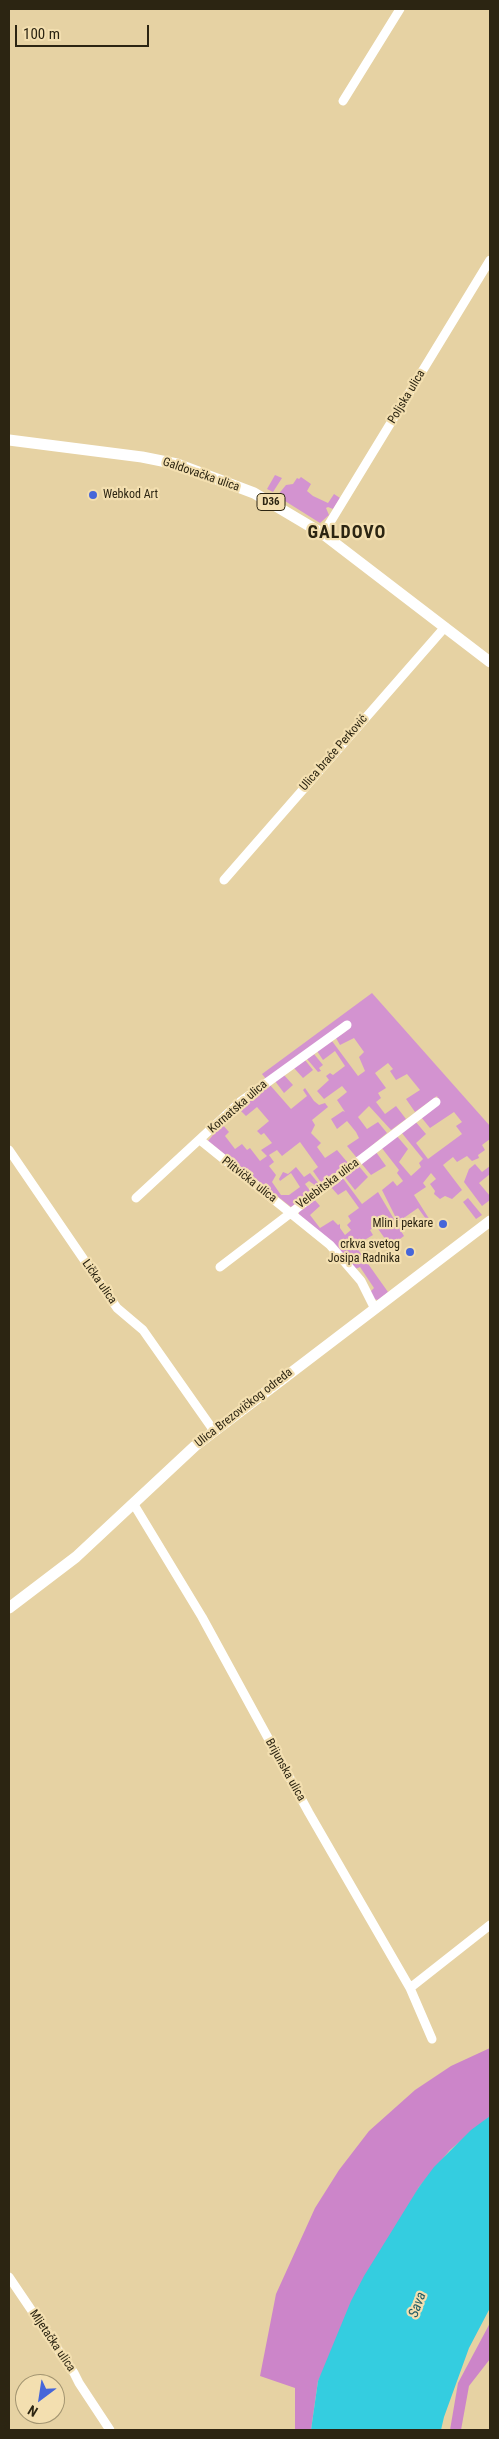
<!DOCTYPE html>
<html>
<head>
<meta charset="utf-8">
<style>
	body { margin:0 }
	#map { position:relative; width:499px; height:2439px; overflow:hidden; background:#e6d2a3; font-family:"Roboto Condensed",sans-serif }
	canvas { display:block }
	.frame { position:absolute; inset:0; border:10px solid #2c2512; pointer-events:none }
	.north { position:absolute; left:15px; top:2374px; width:50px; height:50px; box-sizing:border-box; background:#f3dfb0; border:1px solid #a39571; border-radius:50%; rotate:211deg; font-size:14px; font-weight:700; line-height:20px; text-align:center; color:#2c2512 }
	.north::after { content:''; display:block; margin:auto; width:18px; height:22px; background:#4666d9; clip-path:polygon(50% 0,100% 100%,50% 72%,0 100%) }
	.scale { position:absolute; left:15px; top:25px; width:134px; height:22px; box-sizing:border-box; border:2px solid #2c2512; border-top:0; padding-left:6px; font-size:15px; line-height:18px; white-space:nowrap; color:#2c2512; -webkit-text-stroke:4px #f3dfb0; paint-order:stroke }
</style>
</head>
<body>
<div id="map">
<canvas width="499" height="2439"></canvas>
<div class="frame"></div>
<div class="north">N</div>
<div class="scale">100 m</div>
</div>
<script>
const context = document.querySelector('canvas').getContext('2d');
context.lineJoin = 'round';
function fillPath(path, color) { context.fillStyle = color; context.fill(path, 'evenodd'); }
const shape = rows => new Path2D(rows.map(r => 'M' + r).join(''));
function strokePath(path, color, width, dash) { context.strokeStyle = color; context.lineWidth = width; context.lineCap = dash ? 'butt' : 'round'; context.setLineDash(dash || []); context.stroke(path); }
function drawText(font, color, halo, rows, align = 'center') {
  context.font = font + ' "Roboto Condensed",sans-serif'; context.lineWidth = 4.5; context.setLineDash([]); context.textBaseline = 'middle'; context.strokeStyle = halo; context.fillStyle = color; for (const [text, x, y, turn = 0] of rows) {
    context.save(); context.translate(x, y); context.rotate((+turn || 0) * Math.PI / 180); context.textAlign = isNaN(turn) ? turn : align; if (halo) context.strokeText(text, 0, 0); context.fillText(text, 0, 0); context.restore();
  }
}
const green = shape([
	[275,475,282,478,273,492,267,489],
	[301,477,311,484,307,491,313,496,328,503,334,494,340,498,333,509,328,507,326,508,329,515,320,523,277,496,286,485,293,484,297,478,299,479],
	[372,993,490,1126,490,1139,482,1145,485,1150,478,1155,479,1158,472,1161,467,1156,457,1162,453,1157,443,1165,462,1190,452,1199,445,1196,440,1199,434,1194,435,1191,430,1184,436,1179,431,1173,423,1183,426,1187,414,1195,433,1225,431,1226,418,1208,398,1222,382,1190,393,1181,397,1186,403,1181,397,1173,399,1170,381,1147,396,1135,408,1149,399,1162,411,1176,421,1167,419,1163,423,1159,401,1132,415,1121,426,1134,416,1143,428,1159,462,1134,456,1126,462,1122,454,1112,430,1128,421,1117,440,1103,437,1096,415,1112,406,1099,420,1090,407,1074,396,1080,390,1071,393,1069,388,1063,375,1073,386,1088,378,1093,381,1098,376,1102,385,1114,396,1106,406,1119,391,1130,369,1106,358,1117,367,1129,378,1122,387,1133,357,1158,347,1146,359,1138,356,1132,347,1121,337,1129,331,1119,343,1111,345,1112,337,1100,347,1092,342,1086,324,1099,317,1091,329,1080,326,1076,330,1073,333,1075,345,1066,335,1051,323,1060,317,1051,332,1041,358,1076,365,1071,359,1057,364,1052,354,1038,340,1045,336,1038,348,1030,266,1079,262,1074],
	[314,1054,323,1065,319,1068,321,1071,318,1072,307,1059],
	[305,1060,313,1070,303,1078,294,1068],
	[284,1075,293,1085,284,1093,275,1081],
	[270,1085,291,1109,307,1096,303,1090,305,1088,314,1101,319,1105,325,1103,328,1107,312,1120,315,1125,311,1133,321,1143,317,1147,325,1158,337,1150,348,1163,322,1184,313,1171,318,1167,300,1142,282,1156,277,1150,269,1155,274,1162,269,1166,276,1175,272,1182,281,1195,289,1195,300,1187,291,1173,280,1181,279,1179,283,1172,288,1174,296,1167,304,1177,310,1173,319,1184,316,1186,309,1181,305,1184,311,1192,291,1207,208,1141,222,1124,229,1132,225,1136,235,1149,242,1144,247,1150,250,1148,260,1161,267,1156,261,1150,272,1143,264,1133,261,1135,257,1131,269,1121,257,1107,246,1116,239,1109],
	[376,1152,386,1166,371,1175,361,1163],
	[475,1164,482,1172,490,1166,490,1174,479,1183,490,1196,490,1200,482,1206,464,1182,469,1169],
	[358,1165,368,1177,355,1190,344,1176],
	[342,1177,362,1204,378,1192,404,1236,393,1244,395,1248,393,1250,376,1226,370,1230,373,1235,363,1241,361,1239,354,1244,388,1292,378,1300,374,1299,370,1292,374,1288,360,1267,353,1270,299,1215,299,1211,314,1199,320,1206,310,1215,320,1228,333,1220,338,1225,340,1224,340,1228,345,1235,351,1230,347,1225,351,1221,348,1216,359,1208,346,1190,338,1195,330,1186],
	[468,1198,482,1215,476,1219,463,1202]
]);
const forest = shape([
	[490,2048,490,2116,450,2150,419,2187,318,2381,311,2430,295,2430,295,2388,260,2376,276,2294,315,2208,339,2170,369,2131,415,2090,451,2066],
	[490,2323,490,2359,469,2386,461,2430,450,2430,458,2383]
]);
const water = shape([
	[490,2116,490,2308,469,2348,444,2417,441,2430,311,2430,318,2381,351,2301,364,2276,419,2187,434,2167,471,2130]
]);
const minor = shape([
	[343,101,400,9],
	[323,534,490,260],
	[224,880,445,627],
	[200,1140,330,1245,361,1281,375,1309],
	[9,1150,117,1308,143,1330,214,1431],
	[136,1198,240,1102,347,1025],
	[220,1267,436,1102],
	[133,1503,202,1617,309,1813,410,1988,432,2039],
	[410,1988,490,1925],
	[9,2277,74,2373,79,2383,110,2430]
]);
const major = shape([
	[9,440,142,457,177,464,254,493,323,534,490,662],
	[9,1608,76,1557,195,1446,490,1221]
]);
const markers = [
	[93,495,5,"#4666d9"],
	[443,1224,5,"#4666d9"],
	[410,1252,5,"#4666d9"]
];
const shields = [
	[271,502,28]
];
const shieldNames = [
	["D36",271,502]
];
const streetNames = [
	["Poljska ulica",407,397,-59],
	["Galdovačka ulica",201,475,19],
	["Ulica braće Perković",334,753,-49],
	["Kornatska ulica",238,1107,-41],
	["Plitvička ulica",249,1180,38],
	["Velebitska ulica",328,1184,-37],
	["Lička ulica",99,1282,55],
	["Ulica Brezovičkog odreda",244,1408,-38],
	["Brijunska ulica",285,1770,61],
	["Mljetačka ulica",52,2341,56]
];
const poiNames = [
	["Webkod Art",103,495,"left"],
	["Mlin i pekare",433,1224],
	["crkva svetog",400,1245],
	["Josipa Radnika",400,1259]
];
const waterNames = [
	["Sava",418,2305,-69]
];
const districtNames = [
	["GALDOVO",347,533]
];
fillPath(green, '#d393d0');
fillPath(forest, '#cc85c9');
fillPath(water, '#34cde0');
strokePath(minor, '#fff', 9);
strokePath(major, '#fff', 11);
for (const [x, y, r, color] of markers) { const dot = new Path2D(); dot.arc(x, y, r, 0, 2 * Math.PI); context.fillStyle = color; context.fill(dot); strokePath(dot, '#f3dfb0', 2); }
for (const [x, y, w] of shields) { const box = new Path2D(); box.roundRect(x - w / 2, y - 8.5, w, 17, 4); context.fillStyle = '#f3dfb0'; context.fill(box); strokePath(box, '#2c2512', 1); }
drawText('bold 11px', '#2c2512', null, shieldNames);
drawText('12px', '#2c2512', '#f3dfb0', streetNames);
drawText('12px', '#2c2512', '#f3dfb0', poiNames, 'right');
drawText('italic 14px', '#215c64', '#f3dfb0', waterNames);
context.letterSpacing = '1px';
drawText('bold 18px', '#2c2512', '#f3dfb0', districtNames);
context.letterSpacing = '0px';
</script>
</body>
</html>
